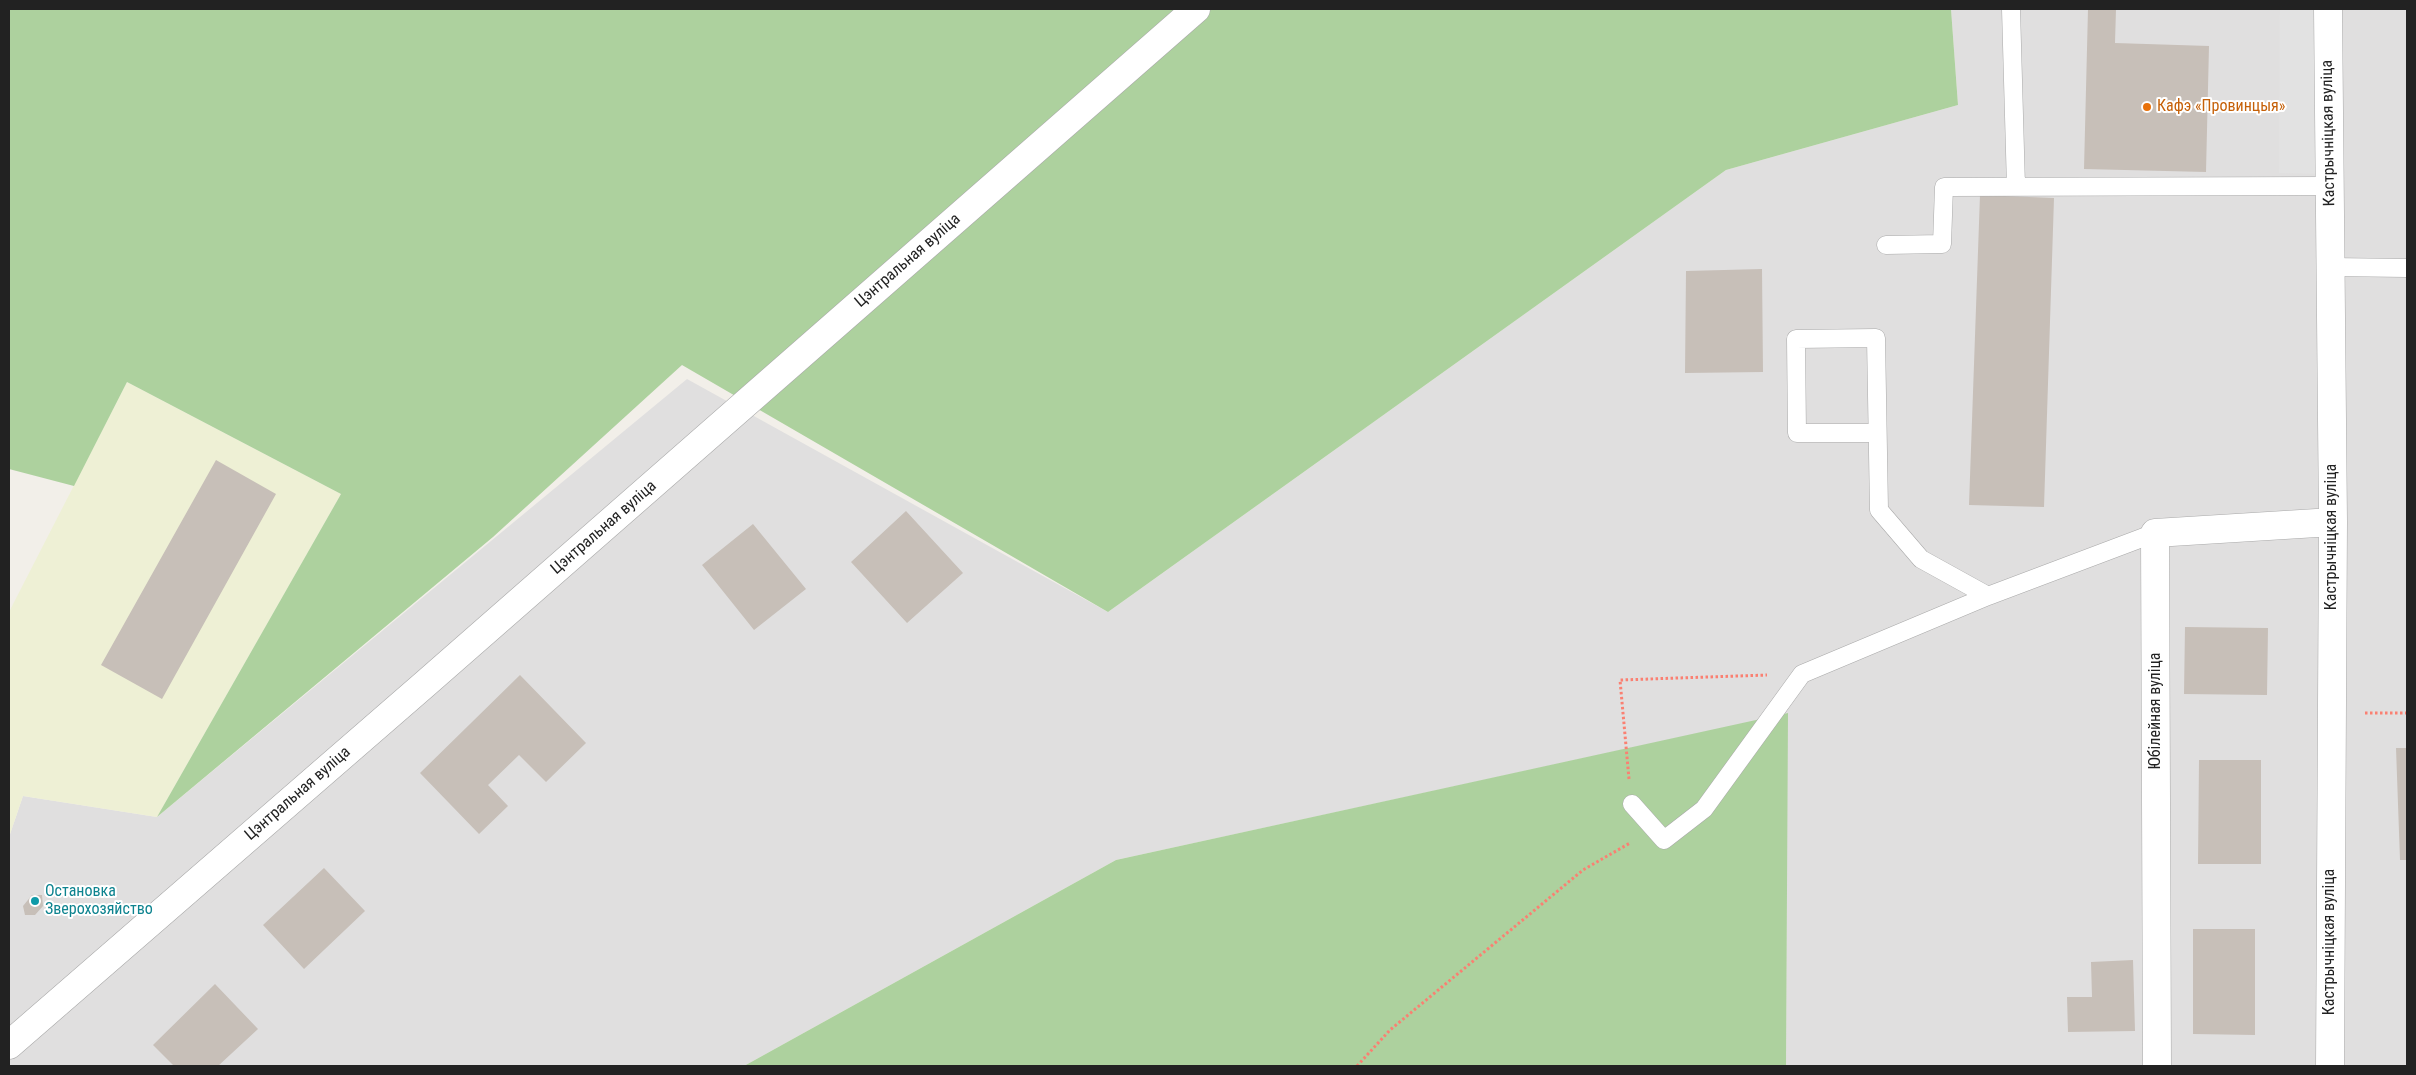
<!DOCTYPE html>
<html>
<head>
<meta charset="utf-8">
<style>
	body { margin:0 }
	#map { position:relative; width:2416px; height:1075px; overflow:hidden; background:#f2efe9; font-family:"Roboto Condensed",sans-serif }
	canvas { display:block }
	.frame { position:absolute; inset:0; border:10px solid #222; pointer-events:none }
</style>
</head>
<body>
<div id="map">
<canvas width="2416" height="1075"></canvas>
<div class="frame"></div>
</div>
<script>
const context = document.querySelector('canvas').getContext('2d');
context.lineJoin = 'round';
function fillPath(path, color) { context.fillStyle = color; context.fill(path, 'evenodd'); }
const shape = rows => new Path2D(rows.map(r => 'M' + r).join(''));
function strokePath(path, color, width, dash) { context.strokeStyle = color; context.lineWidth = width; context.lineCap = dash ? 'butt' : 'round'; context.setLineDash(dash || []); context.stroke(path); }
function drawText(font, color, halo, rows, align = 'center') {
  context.font = font + ' "Roboto Condensed",sans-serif'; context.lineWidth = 4; context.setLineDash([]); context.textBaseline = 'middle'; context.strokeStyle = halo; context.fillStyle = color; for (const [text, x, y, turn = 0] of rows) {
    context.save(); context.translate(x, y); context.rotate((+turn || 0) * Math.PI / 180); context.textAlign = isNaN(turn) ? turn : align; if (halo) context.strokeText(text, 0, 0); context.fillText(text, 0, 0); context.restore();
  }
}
const residential = shape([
	[1951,9,2407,9,2407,1066,1786,1066,1787,714,1116,860,744,1066,9,1066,9,837,23,796,157,817,687,379,1108,612,1726,170,1958,105]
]);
const farmland = shape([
	[127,382,341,494,157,817,23,796,9,837,9,612]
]);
const forest = shape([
	[9,9,1951,9,1958,105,1726,170,1108,612,682,365,493,537,157,817,341,494,127,382,74,486,9,469],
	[1788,713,1786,1066,744,1066,1116,860]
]);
const parking = shape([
	[2280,9,2328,9,2329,174,2279,173]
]);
const building = shape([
	[2088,9,2116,9,2115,43,2209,46,2206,172,2084,169],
	[1980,195,2054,198,2044,507,1969,505],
	[1762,269,1763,372,1685,373,1686,271],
	[216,460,276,494,162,699,101,665],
	[906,511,963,573,907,623,851,562],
	[753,524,806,589,754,630,702,565],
	[2185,627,2268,628,2267,695,2184,694],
	[520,675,586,743,546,782,519,755,488,785,508,806,479,834,420,773],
	[2396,748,2407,748,2407,860,2400,860],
	[2199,760,2261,760,2261,864,2198,864],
	[324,868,365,911,304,969,263,925],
	[32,895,42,895,43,906,35,915,25,915,23,906],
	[2193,929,2255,929,2255,1035,2193,1034],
	[2133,960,2135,1031,2068,1032,2067,997,2092,997,2091,962],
	[215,984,258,1029,218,1066,174,1066,153,1045]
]);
const path = shape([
	[2365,713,2407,713],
	[1629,779,1620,680,1767,675],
	[1357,1066,1390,1030,1583,870,1630,843]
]);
const lane = shape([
	[2011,9,2016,187],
	[1886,245,1942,244,1944,187,2329,186],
	[2330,267,2407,268],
	[1877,433,1797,433,1796,339,1876,338,1879,510,1921,559,1988,596,2155,533],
	[1632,804,1664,840,1704,809,1802,674,1988,596]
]);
const street = shape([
	[2328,9,2333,522,2330,1066],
	[9,1045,425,684,1196,9],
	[2157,1066,2155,533,2333,522]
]);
const markers = [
	[2147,107,5,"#e8710a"],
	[35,901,5,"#0f9aa8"]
];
const foodNames = [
	["Кафэ «Провинцыя»",2157,107]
];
const streetNames = [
	["Кастрычніцкая вуліца",2329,133,-91],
	["Цэнтральная вуліца",908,261,-41],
	["Цэнтральная вуліца",604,528,-41],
	["Кастрычніцкая вуліца",2332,537,-90],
	["Юбілейная вуліца",2156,711,-90],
	["Цэнтральная вуліца",298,794,-41],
	["Кастрычніцкая вуліца",2330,942,-90]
];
const cultureNames = [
	["Остановка",45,892],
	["Зверохозяйство",45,910]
];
fillPath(residential, '#e0dfdf');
fillPath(farmland, '#eef0d5');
fillPath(forest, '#add19e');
fillPath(parking, '#e2e2e2');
fillPath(building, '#c7bfb8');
strokePath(lane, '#a9a9a9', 19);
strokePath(street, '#a9a9a9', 29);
strokePath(path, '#fa8072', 3, [2.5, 2.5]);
strokePath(lane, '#fff', 18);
strokePath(street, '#fff', 28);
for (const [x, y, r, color] of markers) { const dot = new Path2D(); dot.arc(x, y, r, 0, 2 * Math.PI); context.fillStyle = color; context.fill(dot); strokePath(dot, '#fff', 2); }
drawText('16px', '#c56008', '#fff', foodNames, 'left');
drawText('16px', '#222', '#fff', streetNames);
drawText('16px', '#0d838f', '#fff', cultureNames, 'left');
</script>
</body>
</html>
